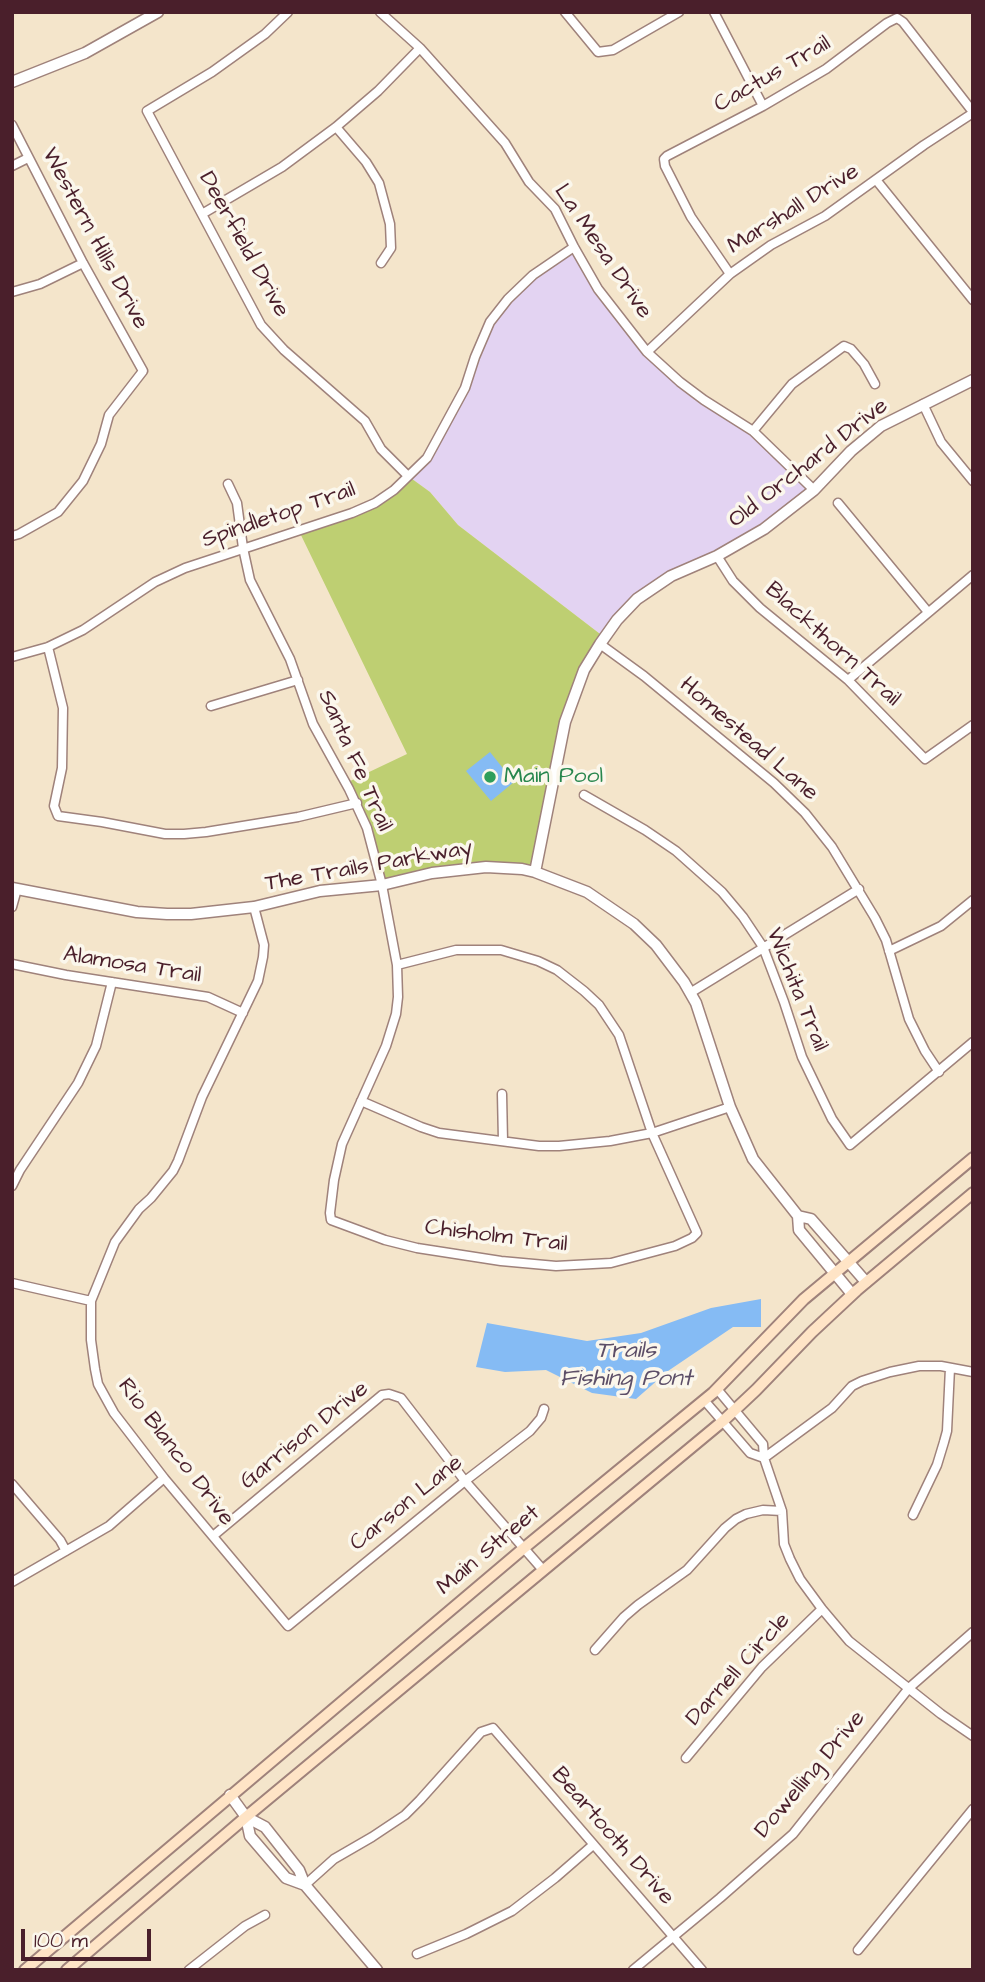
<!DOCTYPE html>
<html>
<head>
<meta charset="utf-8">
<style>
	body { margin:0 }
	#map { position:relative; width:985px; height:1982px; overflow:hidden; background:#f4e5cb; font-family:"Architects Daughter",sans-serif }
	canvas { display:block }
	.frame { position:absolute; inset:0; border:14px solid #4a1f2b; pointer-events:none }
	.scale { position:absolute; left:21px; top:1929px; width:130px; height:32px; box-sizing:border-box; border:4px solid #4a1f2b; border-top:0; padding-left:9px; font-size:21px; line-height:24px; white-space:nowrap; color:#4a1f2b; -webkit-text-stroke:5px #fbf7ec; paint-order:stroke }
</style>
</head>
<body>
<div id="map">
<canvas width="985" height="1982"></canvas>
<div class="frame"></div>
<div class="scale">100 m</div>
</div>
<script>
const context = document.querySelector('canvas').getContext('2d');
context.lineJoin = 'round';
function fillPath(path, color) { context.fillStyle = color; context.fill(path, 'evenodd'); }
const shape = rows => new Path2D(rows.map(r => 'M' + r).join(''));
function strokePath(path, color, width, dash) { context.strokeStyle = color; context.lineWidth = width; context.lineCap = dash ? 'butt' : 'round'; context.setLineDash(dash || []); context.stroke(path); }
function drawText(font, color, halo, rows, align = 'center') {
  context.font = font + ' "Architects Daughter",sans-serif'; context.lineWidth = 7; context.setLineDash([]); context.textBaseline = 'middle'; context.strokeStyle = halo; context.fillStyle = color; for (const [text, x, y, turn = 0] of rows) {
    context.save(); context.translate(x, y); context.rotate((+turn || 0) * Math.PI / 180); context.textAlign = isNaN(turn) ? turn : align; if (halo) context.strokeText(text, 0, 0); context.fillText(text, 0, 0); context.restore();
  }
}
const built = shape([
	[574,247,647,352,680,382,753,431,814,490,764,529,637,599,604,637,458,525,430,492,408,476,427,458,449,419,490,322,508,299]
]);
const green = shape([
	[408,476,430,492,458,525,604,637,573,697,535,872,488,867,382,885,367,828,346,783,407,754,299,531,375,503]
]);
const water = shape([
	[490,752,514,782,491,801,466,771],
	[761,1299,761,1327,733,1327,668,1371,636,1399,592,1393,546,1370,505,1372,476,1367,487,1323,587,1341,641,1333,711,1308]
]);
const minor = shape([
	[288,12,265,34,212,72,147,111,261,325,284,350,365,421,381,449,408,476],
	[380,12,420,48,505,143,529,182,555,209,574,247,598,289,647,352,680,382,704,400,753,431,814,490],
	[565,12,598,52,613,50,679,12],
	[714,12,763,106],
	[12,125,83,263,143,371,109,415,101,444,83,481,58,512,19,534,12,536],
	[336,127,366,162,379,183,390,224,391,248,381,263],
	[12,166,28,158],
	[877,181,973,300],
	[202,214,282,167,336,127,378,91,420,48],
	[730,274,691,217,665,166,664,159,667,156,763,106,826,69,887,23,897,18,903,22,973,112],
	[12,292,40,284,83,263],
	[647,352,730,274,771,245,825,216,924,145,973,113],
	[923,404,941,442,973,481],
	[753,431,792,384,844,346,851,349,864,364,875,384],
	[228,484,237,503,243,548,250,580,290,659,313,724,349,789,367,828,382,885,397,965,398,997,396,1014,386,1046,342,1144,334,1180,330,1213,331,1220,385,1240,417,1248,501,1261,556,1266,611,1263,675,1246,692,1238,697,1233,652,1133,619,1035,599,1005,584,991,557,970,538,961,501,950,456,950,397,965],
	[838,503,928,612],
	[717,556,733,581,760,608,848,680,925,759,973,725],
	[600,644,644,676,774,783,805,813,832,847,875,918,886,940,909,1019,925,1051,939,1072],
	[48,647,63,708,62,768,54,806,58,816,102,822,165,834,184,834,206,832,298,817,357,803],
	[12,657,48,647,83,630,155,582,185,568,352,513,375,503,394,490,427,458,465,388,475,357,490,322,508,299,533,275,574,247],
	[848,680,973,575],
	[211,706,298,680],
	[584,795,645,830,676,851,722,892,743,917,763,947,784,1002,802,1057,832,1119,850,1145,973,1042],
	[12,907,17,889],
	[254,907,264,945,263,957,258,981,202,1097,178,1161,173,1171,151,1198,139,1209,115,1242,91,1301,91,1340,95,1369,98,1384,114,1413,164,1478,288,1626,465,1481,530,1431,541,1418,544,1409],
	[889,951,941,926,973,900],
	[12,964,66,975,208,997,243,1013],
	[690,993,859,889],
	[502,1094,503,1141],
	[361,1101,421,1127,439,1133,539,1146,559,1146,610,1141,652,1133,730,1107],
	[12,1186,20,1170,78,1083,96,1046,112,982],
	[12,1283,91,1301],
	[717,1389,763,1444,764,1458,782,1511,784,1544,790,1559,800,1579,822,1609,849,1641,941,1714,973,1736],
	[704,1400,750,1453,764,1458],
	[764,1458,832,1408,852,1386,862,1381,890,1372,919,1366,941,1366,973,1372],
	[12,1484,60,1540,66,1551],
	[913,1515,937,1465,944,1442,947,1431,950,1368],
	[213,1536,382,1395,389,1394,401,1398,465,1481,543,1570],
	[12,1582,109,1526,164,1478],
	[595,1650,624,1617,638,1605,687,1570,725,1528,736,1519,746,1514,763,1510,782,1511],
	[686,1758,762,1667,822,1609],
	[305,1885,334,1859,372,1837,405,1815,420,1800,481,1732,493,1728,702,1970],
	[858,1950,973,1809],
	[417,1954,466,1934,512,1911,555,1878,593,1845],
	[189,1970,245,1926,265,1915],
	[633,1970,720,1898,793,1834,909,1688,973,1632]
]);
const tertiary = shape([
	[12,82,85,53,158,12],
	[535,872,565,722,584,670,600,644,617,620,637,599,671,576,717,556,764,529,814,490,851,451,881,426,973,380],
	[12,888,137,912,167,914,191,914,254,907,320,891,382,885,432,873,486,867,522,869,535,872,587,892,634,924,656,945,684,982,696,1003,730,1107,753,1159,798,1216,799,1230,852,1294],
	[798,1216,811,1219,866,1282],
	[230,1795,246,1817,250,1836,286,1878,305,1885],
	[246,1817,265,1827,299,1870,305,1885,377,1970]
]);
const secondary = shape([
	[25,1970,524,1548,713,1393,804,1299,973,1158],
	[67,1970,246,1817,723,1421,756,1390,812,1332,857,1290,973,1193]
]);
const markers = [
	[490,777,7,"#2e9e5b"]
];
const streetNames = [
	["Cactus Trail",773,75,-30],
	["Marshall Drive",794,210,-32],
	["Western Hills Drive",94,239,62],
	["Deerfield Drive",243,245,61],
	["La Mesa Drive",602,252,56],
	["Old Orchard Drive",809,464,-38],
	["Spindletop Trail",279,516,-19],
	["Blackthorn Trail",832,645,42],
	["Homestead Lane",748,740,41],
	["Santa Fe Trail",354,761,66],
	["The Trails Parkway",369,867,-10],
	["Alamosa Trail",132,966,9],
	["Wichita Trail",796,990,68],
	["Chisholm Trail",496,1237,7],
	["Garrison Drive",305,1436,-39],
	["Rio Blanco Drive",175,1453,53],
	["Carson Lane",407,1504,-39],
	["Main Street",489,1551,-40],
	["Darnell Circle",739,1670,-48],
	["Dowelling Drive",811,1775,-50],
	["Beartooth Drive",612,1837,49]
];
const leisureNames = [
	["Main Pool",504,777]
];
const waterNames = [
	["Trails",626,1352],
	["Fishing Pont",626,1380]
];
fillPath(built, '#e3d3f2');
fillPath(green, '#becf72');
fillPath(water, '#85bbf4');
strokePath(minor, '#9f827b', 11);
strokePath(tertiary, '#9f827b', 13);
strokePath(secondary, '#9f827b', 14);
strokePath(minor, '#fff', 8);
strokePath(tertiary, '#fff', 10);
strokePath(secondary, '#ffe4c6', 10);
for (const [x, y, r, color] of markers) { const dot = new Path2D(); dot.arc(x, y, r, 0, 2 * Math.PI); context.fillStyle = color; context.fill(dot); strokePath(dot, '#fbf7ec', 2.5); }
drawText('23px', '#4a1f2b', '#fbf7ec', streetNames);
drawText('23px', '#27864d', '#fbf7ec', leisureNames, 'left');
drawText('italic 24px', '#5c4e67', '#fbf7ec', waterNames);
</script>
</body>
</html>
